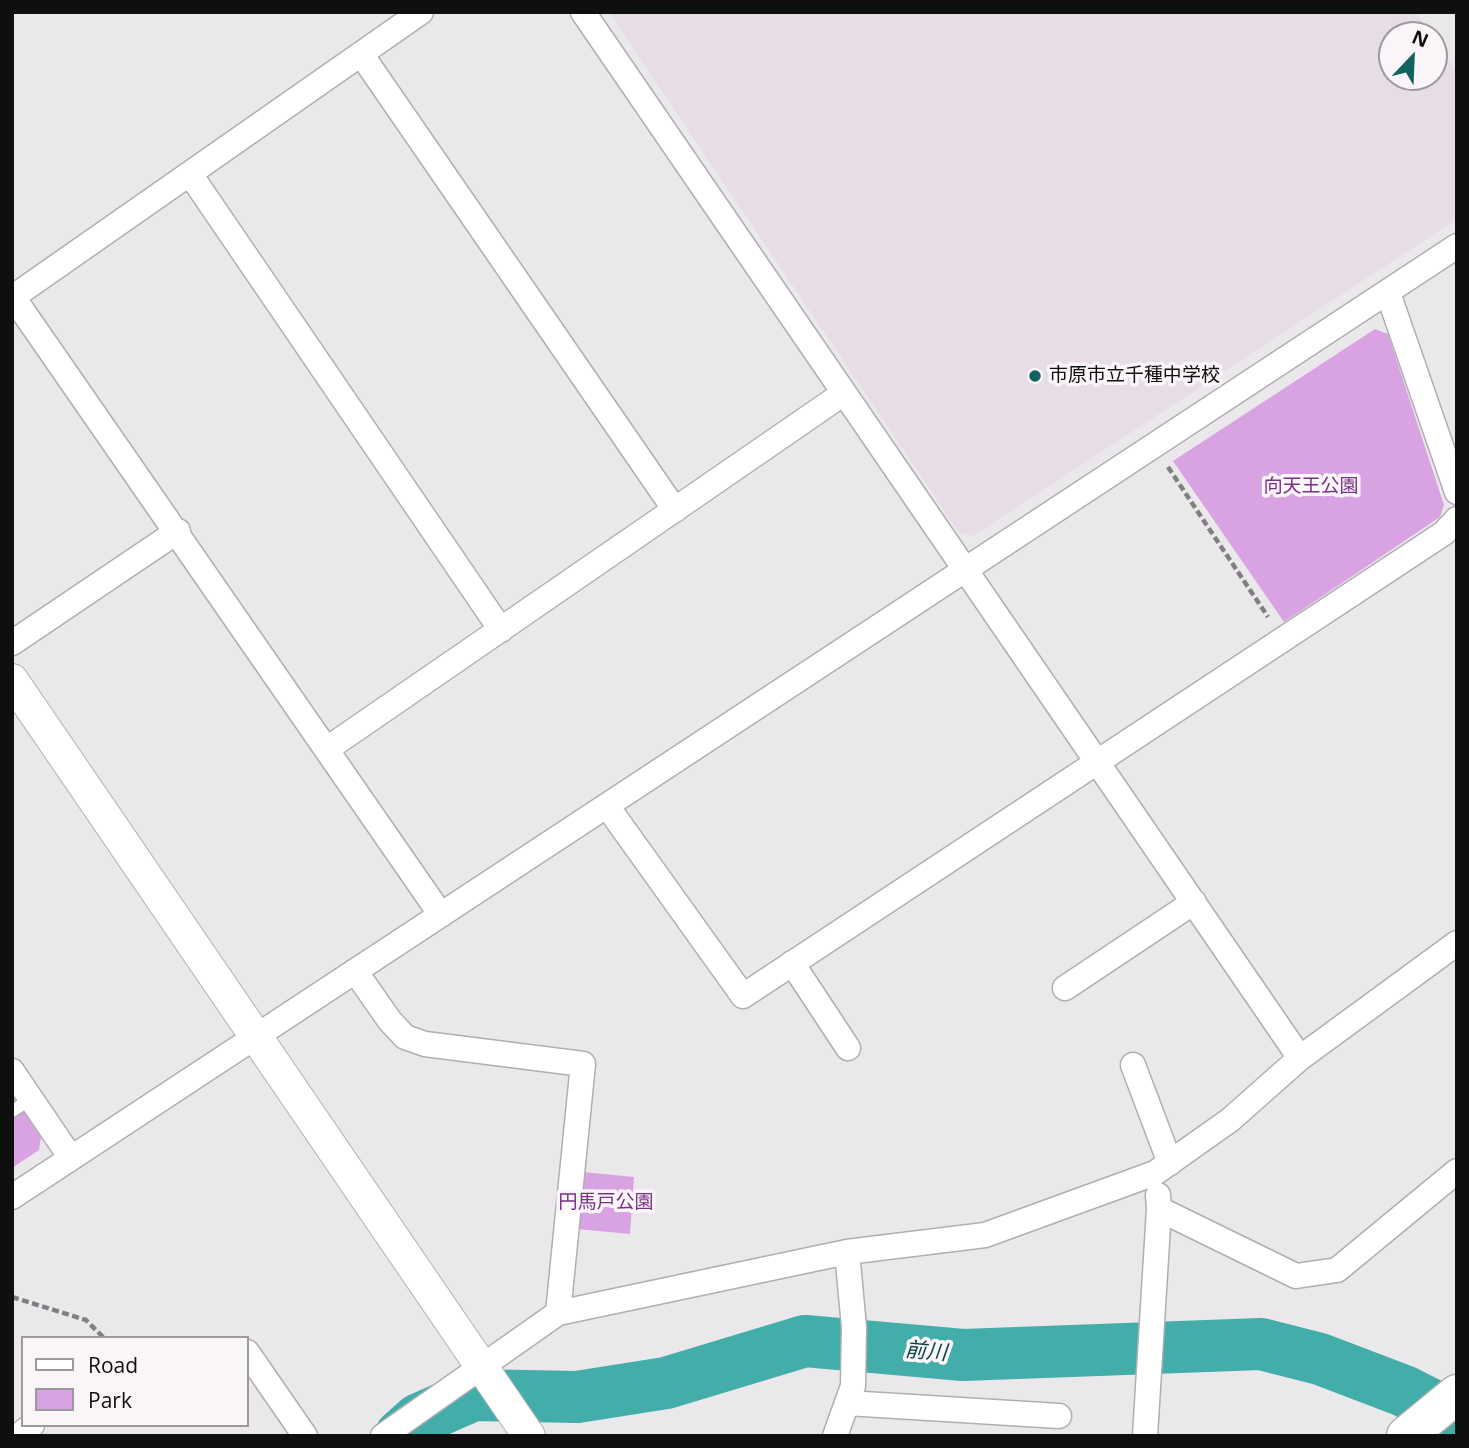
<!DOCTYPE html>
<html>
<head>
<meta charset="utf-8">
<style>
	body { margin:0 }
	#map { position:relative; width:1469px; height:1448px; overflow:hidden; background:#ebe8ec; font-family:"Open Sans",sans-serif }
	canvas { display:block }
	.frame { position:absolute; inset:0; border:14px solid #100f10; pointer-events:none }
	.legend { position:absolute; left:21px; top:1336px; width:228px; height:91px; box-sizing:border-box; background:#f9f5f9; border:2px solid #9c999c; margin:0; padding:9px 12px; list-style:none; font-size:21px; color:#100f10 }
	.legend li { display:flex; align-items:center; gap:14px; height:35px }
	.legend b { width:35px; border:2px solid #9c999c }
	.north { position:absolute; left:1378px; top:21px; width:70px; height:70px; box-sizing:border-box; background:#f9f5f9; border:2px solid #9c999c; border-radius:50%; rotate:23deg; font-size:19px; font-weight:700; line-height:28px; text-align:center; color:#100f10 }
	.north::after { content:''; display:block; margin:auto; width:24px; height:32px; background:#12625f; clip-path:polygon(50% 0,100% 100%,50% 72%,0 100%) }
</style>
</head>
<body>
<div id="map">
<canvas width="1469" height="1448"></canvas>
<div class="frame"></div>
<ul class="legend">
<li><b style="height:9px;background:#fff"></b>Road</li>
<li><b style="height:19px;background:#d9a2e2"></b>Park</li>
</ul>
<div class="north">N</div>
</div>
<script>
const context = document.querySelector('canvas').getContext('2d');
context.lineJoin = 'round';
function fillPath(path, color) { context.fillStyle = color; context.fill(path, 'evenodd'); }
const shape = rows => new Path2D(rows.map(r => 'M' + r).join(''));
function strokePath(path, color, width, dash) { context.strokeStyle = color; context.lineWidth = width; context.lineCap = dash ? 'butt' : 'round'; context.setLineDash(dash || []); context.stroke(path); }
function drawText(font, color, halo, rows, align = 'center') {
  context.font = font + ' "Open Sans","Noto Sans JP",sans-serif'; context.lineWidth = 7; context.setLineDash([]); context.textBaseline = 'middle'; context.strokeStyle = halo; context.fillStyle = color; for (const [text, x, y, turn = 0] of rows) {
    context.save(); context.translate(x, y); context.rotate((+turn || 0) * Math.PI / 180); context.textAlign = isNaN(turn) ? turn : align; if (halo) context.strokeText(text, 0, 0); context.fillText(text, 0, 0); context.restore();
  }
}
const built = shape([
	[609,12,1416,12,1431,35,1392,35,1392,77,1434,77,1434,39,1457,73,1457,219,973,536,959,533]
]);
const green = shape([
	[1375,329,1388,334,1444,505,1440,517,1284,622,1173,461],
	[12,1095,41,1137,39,1150,12,1168],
	[583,1172,634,1177,630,1234,577,1229]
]);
const river = shape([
	[400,1436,419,1419,474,1395,577,1397,666,1383,805,1341,963,1355,1261,1344,1320,1359,1404,1391,1457,1418]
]);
const path = shape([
	[1168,467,1268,617],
	[12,1297,86,1320,104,1338]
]);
const service = shape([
	[12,1111,31,1099]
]);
const minor = shape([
	[421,12,13,297,441,915],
	[583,12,1300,1058],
	[361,54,675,510],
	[190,174,501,630],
	[1388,293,1457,492],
	[12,643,178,531],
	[327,749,844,393],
	[607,806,743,996,1444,533,1457,519],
	[792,963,848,1048],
	[355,971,390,1021,405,1037,425,1044,583,1064,558,1313],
	[1065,988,1194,902],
	[1133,1065,1170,1163],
	[12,1071,71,1158],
	[12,1197,1457,246],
	[1159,1209,1296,1276,1337,1270,1457,1171],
	[247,1352,305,1436],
	[847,1403,1059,1416],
	[18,1436,32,1425],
	[383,1436,558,1313,847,1252,985,1235,1155,1173,1230,1120,1300,1058,1457,943],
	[835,1436,853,1386,854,1327,847,1252],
	[1145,1436,1159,1209,1158,1195]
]);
const tertiary = shape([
	[12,680,529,1436]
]);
const primary = shape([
	[1406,1436,1457,1394]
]);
const markers = [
	[1035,376,7,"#12625f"]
];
const poiNames = [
	["市原市立千種中学校",1049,376]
];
const parkNames = [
	["向天王公園",1311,487],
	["円馬戸公園",606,1203]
];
const waterNames = [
	["前川",926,1352,5]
];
fillPath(built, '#e6dde7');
fillPath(green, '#d9a2e2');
strokePath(river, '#42ada9', 52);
strokePath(service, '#b1aeb2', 15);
strokePath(minor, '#b1aeb2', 27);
strokePath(tertiary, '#b1aeb2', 34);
strokePath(primary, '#b1aeb2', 41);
strokePath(path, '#817f82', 4.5, [7, 3.5]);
strokePath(service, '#fff', 12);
strokePath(minor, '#fff', 24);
strokePath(tertiary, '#fff', 32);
strokePath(primary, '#fff', 38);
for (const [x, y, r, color] of markers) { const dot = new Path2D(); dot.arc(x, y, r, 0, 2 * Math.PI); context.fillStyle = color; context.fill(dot); strokePath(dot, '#f9f5f9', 2.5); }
drawText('19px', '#100f10', '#f9f5f9', poiNames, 'left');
drawText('19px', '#7a3086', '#f9f5f9', parkNames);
drawText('italic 21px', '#024644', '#f9f5f9', waterNames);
</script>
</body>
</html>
